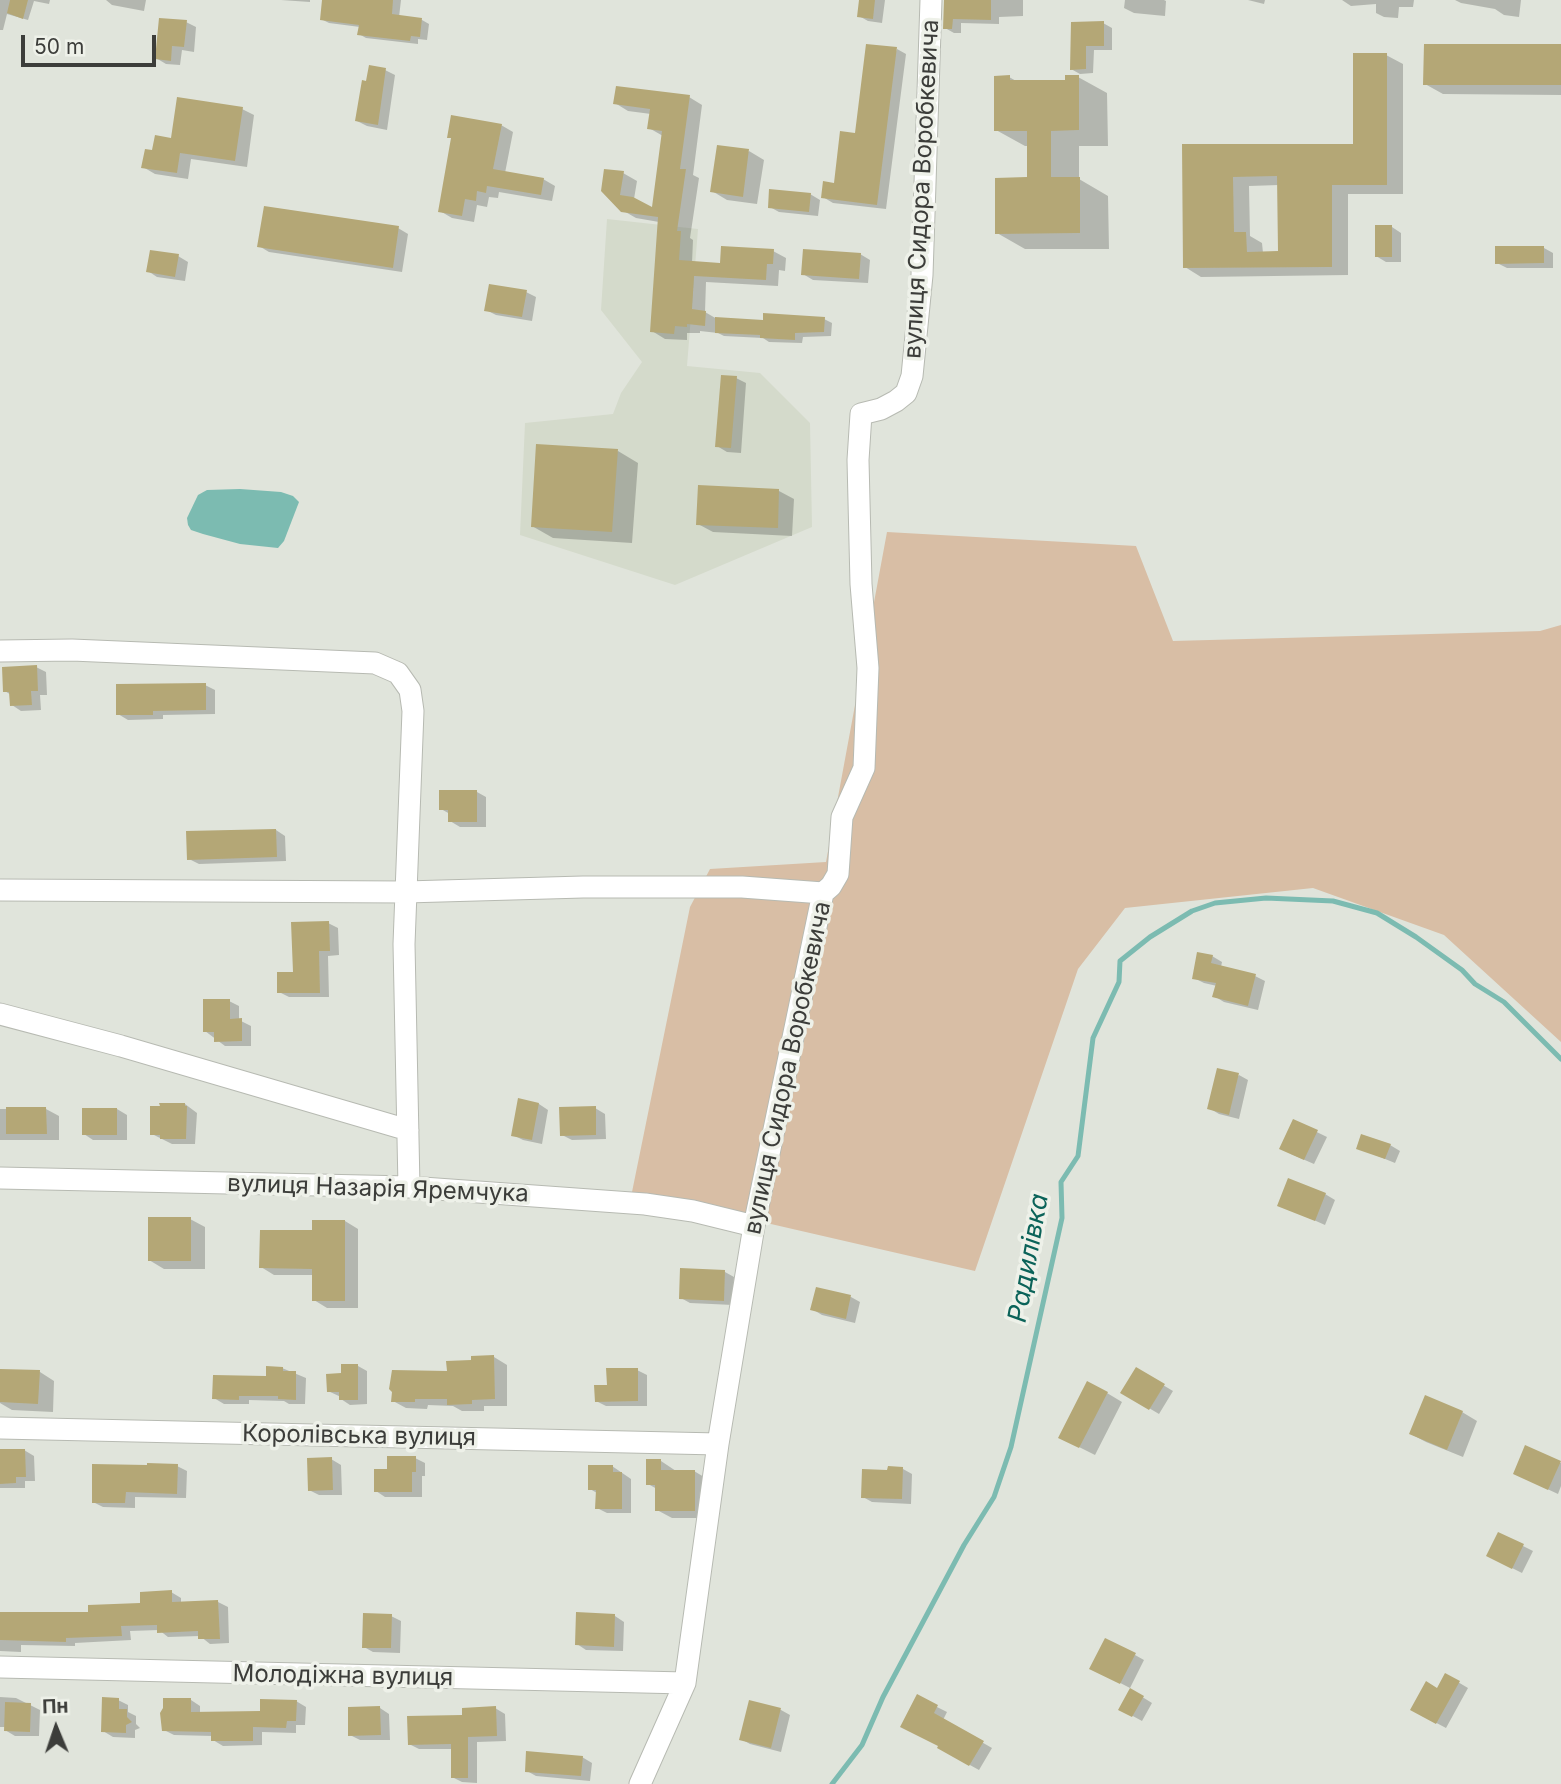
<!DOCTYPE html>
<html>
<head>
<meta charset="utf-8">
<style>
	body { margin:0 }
	#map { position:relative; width:1561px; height:1784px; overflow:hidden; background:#e0e4db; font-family:Inter,sans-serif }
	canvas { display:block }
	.north { position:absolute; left:21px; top:1693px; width:70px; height:70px; -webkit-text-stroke:5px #eef1e9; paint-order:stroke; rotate:358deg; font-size:19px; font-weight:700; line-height:28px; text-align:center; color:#3c3d3a }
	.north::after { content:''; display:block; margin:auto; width:24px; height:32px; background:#3c3d3a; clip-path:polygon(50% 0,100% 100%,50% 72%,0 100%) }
	.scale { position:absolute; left:21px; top:35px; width:135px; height:32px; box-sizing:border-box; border:4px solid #3c3d3a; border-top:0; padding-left:9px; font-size:21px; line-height:24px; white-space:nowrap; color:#3c3d3a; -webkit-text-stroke:5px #eef1e9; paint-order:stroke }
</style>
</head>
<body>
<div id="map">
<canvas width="1561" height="1784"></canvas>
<div class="north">Пн</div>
<div class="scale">50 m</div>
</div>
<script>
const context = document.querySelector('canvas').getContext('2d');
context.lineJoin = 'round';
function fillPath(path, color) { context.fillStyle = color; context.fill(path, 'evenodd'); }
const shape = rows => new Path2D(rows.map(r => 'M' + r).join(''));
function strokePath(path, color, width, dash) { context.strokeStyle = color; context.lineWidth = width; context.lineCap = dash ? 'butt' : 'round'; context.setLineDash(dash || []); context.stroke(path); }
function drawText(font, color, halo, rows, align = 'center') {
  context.font = font + ' Inter,sans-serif'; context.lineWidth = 7; context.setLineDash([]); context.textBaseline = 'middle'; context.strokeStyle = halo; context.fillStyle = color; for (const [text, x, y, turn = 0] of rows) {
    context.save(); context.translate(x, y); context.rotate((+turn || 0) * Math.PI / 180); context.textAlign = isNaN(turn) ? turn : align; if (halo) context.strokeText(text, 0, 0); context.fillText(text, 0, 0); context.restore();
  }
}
const built = shape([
	[607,219,698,229,687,366,760,373,810,423,812,527,675,585,520,535,525,423,613,414,621,393,642,362,601,310]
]);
const green = shape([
	[887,532,1136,546,1173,641,1540,631,1561,625,1561,1042,1444,935,1313,888,1125,908,1078,969,975,1271,632,1192,690,907,710,869,826,862]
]);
const water = shape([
	[240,489,281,492,293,496,299,502,284,541,278,548,240,544,203,534,191,530,188,525,187,518,198,495,207,490]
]);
const shadow = shape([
	[0,0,50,0,49,4,34,1,28,20,7,14,3,30,0,30],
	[106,0,146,0,144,11,112,5],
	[281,0,310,0,310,2],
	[324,0,401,0,399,17,422,20,429,24,427,40,418,39,418,44,366,38,359,34,360,27,329,23,321,19],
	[861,0,885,0,882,23,868,21,859,16],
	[944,0,1023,0,1023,16,999,17,999,24,961,23,961,33,954,33,945,28],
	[1125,0,1164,0,1166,1,1165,16,1134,13,1124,8],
	[1248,0,1265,0,1264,4],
	[1342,0,1414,0,1413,7,1399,7,1398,18,1384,17,1376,13,1376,4,1351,6],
	[1455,0,1521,0,1519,17,1504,15,1495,9,1461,3],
	[186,22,196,27,194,52,182,50,180,65,166,64,156,58],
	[1103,23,1112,28,1112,50,1094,50,1093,73,1080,74,1071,69,1072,24],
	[1561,46,1561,95,1443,94,1425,84],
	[897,49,906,54,886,209,833,203,823,197,835,185],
	[1386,55,1403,64,1403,194,1348,194,1348,275,1201,277,1185,267,1184,146,1355,146],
	[1279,185,1280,253,1263,253,1262,243,1250,236,1249,186],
	[385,70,395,75,387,130,367,126,357,121],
	[1009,77,1018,82,1067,82,1078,77,1107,93,1108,146,1079,146,1079,179,1108,196,1109,249,1025,249,997,233,1029,179,1029,146,1025,146,996,130],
	[689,97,702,105,693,175,699,178,690,238,693,240,692,263,722,265,773,251,786,258,785,271,779,270,778,286,706,282,705,312,717,319,765,321,824,319,832,323,831,336,803,337,802,343,769,342,763,338,724,336,718,333,700,331,700,333,687,333,687,340,665,339,652,331,659,222,636,218,622,210,603,191,623,173,637,181,634,199,653,210,663,136,649,128,651,114,628,111,615,103],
	[242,109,254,115,247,167,191,159,188,179,155,174,143,167,153,152,172,140],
	[501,125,513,132,505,173,543,179,555,186,552,201,499,192,498,198,489,197,487,207,477,205,474,222,452,218,440,211,452,139],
	[749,151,764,160,757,204,727,200,712,191],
	[810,194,820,200,818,216,779,212,770,207],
	[1392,227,1401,233,1401,262,1386,262,1376,256],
	[398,228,408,234,402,272,269,252,259,246],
	[1544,248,1553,253,1553,268,1507,268,1497,263],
	[860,254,870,260,868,283,813,280,803,274],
	[178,256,188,262,185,281,157,277,148,271],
	[526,292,536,297,532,321,496,315,486,310],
	[736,378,746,383,741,453,727,452,717,446],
	[618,451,638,463,632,543,553,538,532,526],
	[779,491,794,499,792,536,713,532,698,524],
	[36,667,46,672,47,695,40,695,41,710,21,711,12,705,11,695,5,691],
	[205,685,215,690,215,714,163,715,163,719,128,720,118,714],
	[477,792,486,797,486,827,460,827,450,821,450,814,441,809],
	[276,830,285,836,286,861,199,864,189,859],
	[328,923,338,928,339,955,328,956,329,997,289,997,279,992,295,974],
	[1212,956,1222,962,1221,967,1255,976,1265,981,1258,1010,1224,1002,1214,996,1217,986,1204,983,1194,978],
	[229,1001,239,1006,239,1020,251,1026,251,1046,225,1046,205,1031],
	[1239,1075,1248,1080,1239,1119,1219,1114,1209,1108],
	[520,1101,539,1104,548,1110,542,1144,523,1140,513,1135],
	[185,1104,197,1113,195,1144,172,1144,152,1134],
	[595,1108,605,1114,606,1139,572,1140,562,1135],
	[0,1109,46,1109,59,1116,59,1140,0,1140],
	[117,1109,127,1115,127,1140,93,1140,84,1134],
	[1294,1121,1327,1137,1314,1164,1291,1154],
	[1390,1145,1400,1151,1395,1163,1358,1148],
	[1325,1194,1335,1200,1325,1225,1280,1205],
	[190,1219,205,1227,205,1269,164,1269,149,1260],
	[345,1221,358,1229,358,1308,327,1308,314,1300,314,1275,274,1275,261,1267,314,1232],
	[725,1272,734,1277,733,1305,690,1303,681,1298],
	[818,1289,851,1297,860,1302,855,1323,822,1315,812,1309],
	[494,1357,507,1365,507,1406,484,1406,484,1411,462,1411,453,1406,428,1405,427,1409,406,1408,393,1401,473,1362],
	[358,1366,367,1371,367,1404,350,1405,341,1399,341,1397,328,1391,343,1375],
	[282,1368,306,1378,305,1404,289,1404,284,1401,249,1400,249,1404,224,1404,214,1398,268,1378],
	[1136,1369,1173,1391,1159,1414,1122,1392],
	[0,1370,40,1372,54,1381,53,1412,12,1410,0,1403],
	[637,1370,647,1375,647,1406,606,1406,596,1401,608,1386],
	[1107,1393,1122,1402,1095,1455,1075,1445],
	[1462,1412,1477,1421,1463,1457,1426,1442,1411,1434],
	[1526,1448,1561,1463,1561,1486,1558,1494,1515,1474],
	[24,1450,34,1456,35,1481,25,1481,25,1488,0,1488,0,1451],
	[415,1458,425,1463,425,1476,422,1476,422,1497,385,1497,376,1491,389,1470],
	[331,1459,341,1465,342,1495,319,1495,309,1490],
	[661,1461,676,1471,694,1471,709,1480,709,1518,672,1518,657,1510,657,1489,648,1484],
	[177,1466,187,1471,186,1498,135,1497,135,1508,103,1507,93,1502],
	[612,1466,631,1479,631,1513,607,1513,597,1508,597,1493,590,1489],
	[903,1469,912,1474,911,1504,872,1502,863,1497,889,1472],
	[1499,1534,1533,1551,1522,1573,1498,1561],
	[171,1592,181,1598,181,1604,218,1602,228,1607,229,1643,210,1644,200,1636,168,1637,159,1630,130,1631,131,1640,75,1643,75,1646,21,1645,21,1652,0,1651,0,1614,90,1613,142,1604],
	[391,1616,401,1621,400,1653,373,1652,364,1647],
	[615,1616,624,1622,623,1651,586,1650,577,1644],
	[1135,1655,1144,1660,1130,1688,1101,1673],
	[1446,1675,1468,1688,1446,1728,1412,1710,1438,1690],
	[1131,1690,1152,1703,1142,1721,1120,1709],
	[0,1697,16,1698,40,1710,39,1736,15,1736,5,1730,6,1727,0,1727],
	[917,1697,947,1712,943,1720,992,1748,979,1770,939,1748],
	[118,1700,128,1705,128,1712,136,1716,136,1724,140,1728,135,1730,135,1738,113,1737,103,1731],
	[191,1700,200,1706,200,1714,261,1713,296,1701,306,1707,305,1725,296,1725,296,1733,262,1732,262,1745,223,1746,213,1740,213,1736,174,1735,164,1730],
	[750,1702,781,1710,790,1715,781,1752,750,1744,741,1739],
	[380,1708,389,1714,390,1740,360,1740,350,1735],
	[495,1708,505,1714,506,1741,477,1742,477,1783,462,1782,452,1777,453,1749,419,1749,409,1744,464,1717],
	[582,1757,592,1763,590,1781,536,1776,527,1771]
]);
const stream = shape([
	[832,1784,862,1745,883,1697,964,1545,994,1497,1011,1447,1062,1218,1061,1182,1078,1156,1093,1038,1119,982,1120,961,1150,937,1192,911,1215,903,1266,898,1333,901,1377,913,1416,937,1462,970,1475,984,1504,1002,1561,1059]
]);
const building = shape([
	[10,0,28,0,23,19,7,13],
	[322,0,393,0,392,14,422,18,420,37,411,36,410,41,357,35,359,25,320,20],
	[859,0,875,0,873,19,857,17],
	[944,0,991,0,991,20,953,19,952,29,943,29],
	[159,18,187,20,184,47,172,46,171,61,155,59],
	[1104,21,1104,46,1086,46,1086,69,1070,70,1071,22],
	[866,44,897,47,877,205,821,198,823,181,834,183,840,131,855,133],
	[1424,44,1561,44,1561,85,1423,85],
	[1353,53,1387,53,1387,185,1332,185,1332,267,1183,268,1182,144,1353,144],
	[1277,176,1278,251,1247,252,1246,232,1234,232,1233,177],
	[369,65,386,68,378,125,355,121,362,80,366,81],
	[1010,75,1010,80,1065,80,1065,75,1079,75,1079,130,1051,131,1051,177,1080,177,1080,233,995,234,995,178,1027,177,1027,131,994,131,994,76],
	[616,86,690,95,680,169,686,169,677,231,681,231,679,260,720,263,721,246,774,249,773,264,767,264,766,280,694,276,692,309,706,311,705,326,687,324,687,327,675,326,674,334,650,332,658,217,621,212,601,191,604,169,624,171,620,195,633,197,652,207,662,131,647,129,650,109,613,104],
	[177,97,243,107,235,161,180,153,177,173,141,168,145,149,152,150,155,135,171,138],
	[451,115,502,124,493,169,544,178,541,195,487,186,486,193,477,191,476,201,465,199,462,216,438,212,451,138,447,138],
	[717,145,749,149,743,197,710,192],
	[769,189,811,193,809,212,768,208],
	[264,206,399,226,393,268,257,247],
	[1375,225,1392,225,1392,257,1375,257],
	[1495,246,1544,246,1544,263,1495,264],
	[803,249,861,253,859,279,801,275],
	[150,250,179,254,175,277,146,272],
	[489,284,527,290,522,317,484,311],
	[763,313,825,317,824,332,795,333,795,340,760,338,760,335,715,333,715,317,763,320],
	[721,375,737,376,731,448,715,447],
	[536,444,618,449,612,532,531,527],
	[698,485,779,489,778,528,696,525],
	[37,665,38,691,31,691,32,705,10,706,9,692,3,692,2,667],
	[206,683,206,710,153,711,153,715,116,715,116,684],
	[439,790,477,790,477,822,448,822,448,810,439,810],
	[276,829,277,857,187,860,186,831],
	[329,921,330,951,319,951,320,993,277,993,277,972,293,972,291,922],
	[1197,952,1213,955,1211,963,1256,974,1248,1006,1212,997,1216,983,1192,979],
	[203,999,230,999,230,1019,242,1018,242,1041,214,1042,214,1032,203,1032],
	[1217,1068,1239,1073,1229,1115,1207,1109],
	[518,1098,539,1103,532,1140,511,1136],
	[159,1103,185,1103,185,1106,187,1106,186,1139,160,1139,160,1135,150,1135,150,1106,160,1106],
	[596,1106,596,1135,560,1136,559,1107],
	[6,1107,46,1107,47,1134,6,1134],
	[82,1108,117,1108,117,1135,82,1135],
	[1293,1119,1318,1130,1304,1160,1279,1149],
	[1361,1134,1391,1144,1385,1159,1356,1149],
	[1288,1178,1326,1193,1315,1221,1277,1206],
	[148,1217,191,1217,191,1261,148,1261],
	[312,1220,345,1220,345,1301,312,1301,312,1269,259,1268,260,1230,312,1230],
	[680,1268,725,1270,724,1301,679,1299],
	[816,1287,851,1295,846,1319,810,1310],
	[494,1355,495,1399,472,1400,472,1404,447,1405,447,1399,415,1399,415,1402,391,1402,392,1392,389,1389,392,1370,447,1371,446,1361,471,1360,471,1356],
	[341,1364,358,1364,358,1400,339,1400,339,1392,327,1392,326,1374,341,1373],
	[266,1366,283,1367,283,1371,296,1371,296,1400,278,1399,278,1396,239,1396,239,1400,212,1399,213,1375,266,1376],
	[1136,1367,1165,1384,1149,1410,1120,1393],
	[606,1368,638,1368,638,1401,595,1402,594,1385,607,1385],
	[0,1369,40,1370,38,1404,0,1402],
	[1087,1381,1108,1392,1079,1448,1058,1438],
	[1425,1395,1463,1411,1447,1450,1409,1434],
	[1525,1445,1561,1461,1548,1490,1513,1474],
	[0,1449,25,1449,26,1477,16,1477,16,1483,0,1484],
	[387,1456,416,1456,416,1472,412,1472,412,1492,374,1492,374,1469,387,1469],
	[332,1457,333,1490,308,1491,307,1458],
	[646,1459,661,1459,661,1470,695,1470,695,1511,655,1511,655,1485,646,1485],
	[147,1463,178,1464,177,1494,126,1492,125,1503,92,1503,92,1464,147,1465],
	[588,1465,613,1465,613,1472,622,1472,622,1509,595,1509,596,1490,588,1490],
	[888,1466,903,1467,902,1499,861,1498,862,1469,887,1470],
	[1498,1532,1524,1544,1512,1569,1486,1556],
	[172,1590,172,1602,218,1600,220,1639,198,1639,198,1631,157,1633,157,1625,121,1626,122,1636,66,1638,66,1642,0,1640,0,1612,88,1612,88,1605,140,1603,140,1592],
	[576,1612,615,1614,614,1647,575,1645],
	[363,1613,392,1614,391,1648,362,1648],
	[1105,1638,1136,1653,1120,1684,1089,1669],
	[1445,1673,1460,1681,1436,1724,1410,1710,1426,1681,1437,1688],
	[1130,1688,1144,1696,1132,1717,1118,1710],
	[917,1694,938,1705,934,1713,984,1741,969,1766,937,1748,938,1746,900,1727],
	[102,1697,119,1698,119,1709,127,1709,127,1717,132,1722,126,1725,126,1733,101,1732],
	[163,1698,191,1698,191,1712,260,1711,260,1699,297,1700,296,1721,287,1721,286,1728,253,1727,253,1741,211,1741,211,1732,162,1731,160,1713,163,1708],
	[749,1700,781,1708,771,1748,739,1740],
	[5,1702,31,1703,30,1732,4,1731],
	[380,1706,381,1735,348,1736,348,1707],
	[496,1706,497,1736,468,1737,468,1778,451,1778,451,1744,408,1745,407,1716,462,1715,462,1708],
	[526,1751,583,1756,581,1776,525,1772]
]);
const minor = shape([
	[0,651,72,650,375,663,398,673,410,690,413,711,404,944,409,1187],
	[0,890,406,892,583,887,742,887,823,893],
	[0,1014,121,1046,408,1130],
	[0,1178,409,1187,645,1204,693,1211,754,1226],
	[0,1428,718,1444],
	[0,1667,685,1683],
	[640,1784,685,1683,718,1444,754,1226,823,893,831,886,838,874,842,817,864,768,868,668,861,584,858,460,861,414,881,409,896,401,906,393,912,376,922,275,931,0]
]);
const streetNames = [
	["вулиця Сидора Воробкевича",922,189,-87],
	["вулиця Сидора Воробкевича",788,1068,-78],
	["вулиця Назарія Яремчука",378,1189,2],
	["Королівська вулиця",359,1436,1],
	["Молодіжна вулиця",343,1676,1]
];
const waterNames = [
	["Радилівка",1029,1258,-80]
];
fillPath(built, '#d4dacb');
fillPath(green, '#d8bea5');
fillPath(water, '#7cbbb1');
fillPath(shadow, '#0003');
strokePath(stream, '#7cbbb1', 5);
fillPath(building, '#b4a776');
strokePath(minor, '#b7bab2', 23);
strokePath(minor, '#fff', 21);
drawText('24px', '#3c3d3a', '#eef1e9', streetNames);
drawText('italic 26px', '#0b6359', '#eef1e9', waterNames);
</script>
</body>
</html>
